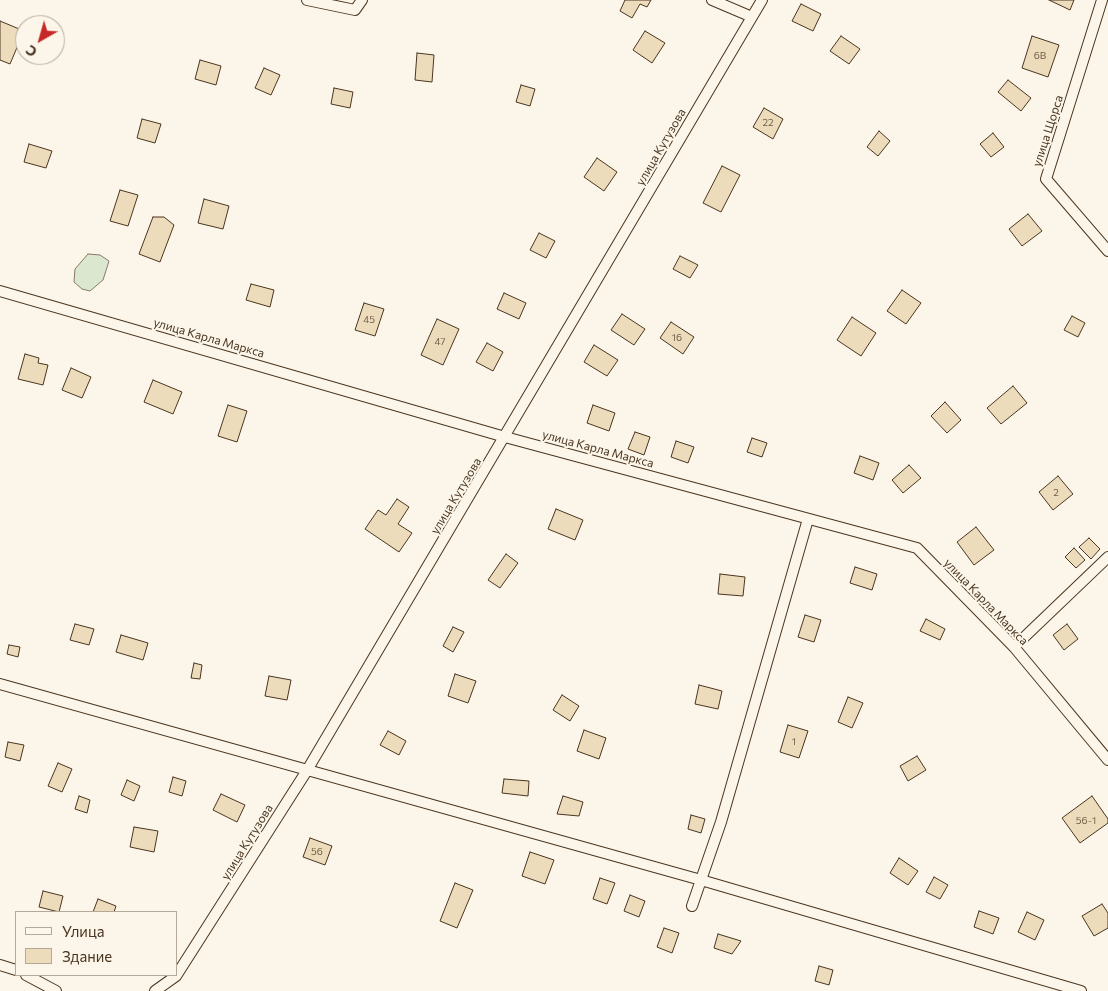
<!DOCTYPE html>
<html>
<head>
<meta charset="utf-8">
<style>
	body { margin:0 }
	#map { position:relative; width:1108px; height:991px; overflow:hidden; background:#fbf6e9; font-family:Commissioner,sans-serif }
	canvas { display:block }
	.legend { position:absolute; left:15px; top:911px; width:162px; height:65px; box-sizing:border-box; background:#fbf6e9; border:1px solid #b4a999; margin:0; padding:6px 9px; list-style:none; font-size:15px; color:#4a3520 }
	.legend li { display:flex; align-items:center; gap:10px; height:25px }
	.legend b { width:25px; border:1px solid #b4a999 }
	.north { position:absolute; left:15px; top:15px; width:50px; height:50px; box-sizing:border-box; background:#fbf6e9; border:1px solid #b4a999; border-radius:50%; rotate:218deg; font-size:14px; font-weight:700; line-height:20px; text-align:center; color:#4a3520 }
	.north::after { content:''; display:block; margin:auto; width:18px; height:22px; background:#c62828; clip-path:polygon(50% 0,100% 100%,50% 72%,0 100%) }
</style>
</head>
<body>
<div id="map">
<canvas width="1108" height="991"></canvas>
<ul class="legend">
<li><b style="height:6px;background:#fbf6e9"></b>Улица</li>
<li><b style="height:14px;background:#ecdcbc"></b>Здание</li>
</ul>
<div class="north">С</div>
</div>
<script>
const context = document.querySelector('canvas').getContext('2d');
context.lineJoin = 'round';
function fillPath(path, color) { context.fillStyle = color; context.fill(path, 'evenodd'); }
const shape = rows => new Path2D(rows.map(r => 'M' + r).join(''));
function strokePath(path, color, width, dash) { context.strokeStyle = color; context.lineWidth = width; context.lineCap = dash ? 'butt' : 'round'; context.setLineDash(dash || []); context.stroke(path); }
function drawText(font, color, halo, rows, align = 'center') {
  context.font = font + ' Commissioner,sans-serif'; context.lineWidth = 4; context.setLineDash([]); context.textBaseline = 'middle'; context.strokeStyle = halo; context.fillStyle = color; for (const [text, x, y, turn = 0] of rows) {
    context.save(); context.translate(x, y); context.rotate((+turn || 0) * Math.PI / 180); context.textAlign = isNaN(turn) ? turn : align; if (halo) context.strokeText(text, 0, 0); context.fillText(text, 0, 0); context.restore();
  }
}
const green = shape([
	[88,254,100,255,109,261,103,280,90,291,82,289,74,282,75,269,88,254]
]);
const building = shape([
	[625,0,651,0,647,7,640,4,632,18,620,11,625,0],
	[1049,0,1074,0,1070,10,1049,0],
	[801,4,821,14,813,31,792,21,801,4],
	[0,21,24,31,10,64,0,60,0,21],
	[645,31,665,43,652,63,633,50,645,31],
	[841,36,860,49,849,64,830,51,841,36],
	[1032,36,1059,45,1048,77,1022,68,1032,36],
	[417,53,434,55,432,82,415,80,417,53],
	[200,60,221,66,216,85,195,79,200,60],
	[264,68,280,75,271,95,255,88,264,68],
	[1008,80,1031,98,1021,111,998,92,1008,80],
	[521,85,535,89,530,106,516,102,521,85],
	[334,88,353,92,350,108,331,104,334,88],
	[764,108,783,119,773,139,753,127,764,108],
	[142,119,161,124,155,143,137,138,142,119],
	[879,131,890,141,878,156,867,147,879,131],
	[993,133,1004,147,991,157,980,144,993,133],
	[29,144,52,151,46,168,24,162,29,144],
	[597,158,617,172,604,191,584,177,597,158],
	[722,166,740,175,721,212,703,203,722,166],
	[120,190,138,195,128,226,110,221,120,190],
	[204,199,229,206,223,229,198,223,204,199],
	[1028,214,1042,231,1022,246,1009,229,1028,214],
	[153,217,164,217,174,225,160,262,139,254,153,217],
	[539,233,555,241,546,258,530,250,539,233],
	[680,256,698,265,690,278,673,269,680,256],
	[251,284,274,290,270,307,246,300,251,284],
	[902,290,921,303,906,324,887,311,902,290],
	[504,293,526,303,519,319,497,309,504,293],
	[364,303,384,309,375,336,355,330,364,303],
	[622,314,645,329,634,345,611,330,622,314],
	[1072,316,1085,323,1078,337,1064,330,1072,316],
	[852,317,876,333,861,356,837,340,852,317],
	[437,319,459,329,443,365,421,355,437,319],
	[671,322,694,337,683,354,660,338,671,322],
	[487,343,503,352,493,371,476,362,487,343],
	[594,345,618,360,607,376,584,362,594,345],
	[25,354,39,358,38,363,48,365,43,385,18,379,25,354],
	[71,368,91,377,82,398,62,390,71,368],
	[153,380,182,392,173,414,144,402,153,380],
	[1013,386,1027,403,1001,424,987,408,1013,386],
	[945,402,961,420,947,433,931,416,945,402],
	[228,405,247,411,237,442,218,436,228,405],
	[593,405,615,413,609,431,587,423,593,405],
	[635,432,650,437,644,455,628,449,635,432],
	[752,438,767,443,762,457,747,452,752,438],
	[676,441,694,447,688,463,671,457,676,441],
	[860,456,879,463,873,480,854,473,860,456],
	[909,465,921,478,903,493,892,480,909,465],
	[1058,476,1073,494,1053,510,1039,492,1058,476],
	[397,499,409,507,398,524,412,533,399,552,365,529,378,510,386,515,397,499],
	[556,509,583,520,575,540,548,529,556,509],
	[976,527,994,550,974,565,957,542,976,527],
	[1089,538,1100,549,1091,559,1079,547,1089,538],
	[1074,548,1085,560,1076,568,1065,557,1074,548],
	[506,554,518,563,500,588,488,580,506,554],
	[855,567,877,574,872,590,850,583,855,567],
	[720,574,745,577,743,596,718,594,720,574],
	[805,615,821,620,814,642,798,637,805,615],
	[926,619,945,629,940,640,920,631,926,619],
	[75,624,94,629,89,645,70,640,75,624],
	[1067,624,1078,639,1064,650,1053,635,1067,624],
	[453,627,464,632,453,652,443,646,453,627],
	[121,635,148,643,143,660,116,652,121,635],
	[9,645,20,647,18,657,7,654,9,645],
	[194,663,202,665,200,679,191,678,194,663],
	[455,674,476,681,468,703,448,696,455,674],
	[269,676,291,680,287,700,265,696,269,676],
	[699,685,722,691,718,709,695,704,699,685],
	[562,695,579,706,570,721,553,710,562,695],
	[848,697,863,703,852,728,838,722,848,697],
	[788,725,808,731,799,758,780,752,788,725],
	[584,730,606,738,599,759,577,751,584,730],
	[388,731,406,741,399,755,380,745,388,731],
	[8,742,24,745,20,761,5,757,8,742],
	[917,756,926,770,908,781,900,766,917,756],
	[58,763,72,769,62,792,48,786,58,763],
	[173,777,186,781,182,796,169,792,173,777],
	[504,779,529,781,528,796,502,793,504,779],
	[127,780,140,786,134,801,121,795,127,780],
	[221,794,245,805,237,822,213,810,221,794],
	[79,796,90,800,87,813,75,809,79,796],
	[563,796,583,802,579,816,557,814,563,796],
	[1092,796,1108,819,1108,823,1080,843,1062,818,1092,796],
	[691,815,705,819,701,833,688,829,691,815],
	[134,827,158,831,154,852,130,847,134,827],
	[310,838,332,846,325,865,303,857,310,838],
	[530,852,554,860,545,884,522,876,530,852],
	[899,858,918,871,908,885,890,873,899,858],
	[934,877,948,885,940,899,926,892,934,877],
	[600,878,615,883,607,904,593,899,600,878],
	[455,883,473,890,457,928,440,921,455,883],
	[43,891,63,896,59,912,39,907,43,891],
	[630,895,645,901,639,917,624,911,630,895],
	[98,899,116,906,114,912,93,912,98,899],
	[1102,904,1108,913,1108,928,1094,936,1082,916,1102,904],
	[979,911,999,918,993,934,974,927,979,911],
	[1027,912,1044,920,1035,940,1018,932,1027,912],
	[664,928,679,933,672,953,657,947,664,928],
	[718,934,741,941,732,954,714,948,718,934],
	[819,966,833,970,829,985,815,981,819,966]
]);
const street = shape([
	[307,0,355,10,362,0],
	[712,0,752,17],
	[1102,0,1046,179,1108,251],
	[0,291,505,437,917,548,1014,647,1108,760],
	[1014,647,1108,557],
	[0,684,701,880,1081,991],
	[692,906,721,822,808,519],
	[0,965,16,970],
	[26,975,56,991],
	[155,991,176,976,306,772,762,0]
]);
const numberNames = [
	["6В",1040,56],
	["22",768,123],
	["45",369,320],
	["16",677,338],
	["47",440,342],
	["2",1056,493],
	["1",794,742],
	["56-1",1086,821],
	["56",317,852]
];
const streetNames = [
	["улица Щорса",1048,131,-72],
	["улица Кутузова",661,147,-60],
	["улица Карла Маркса",209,338,16],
	["улица Карла Маркса",598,449,15],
	["улица Кутузова",456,496,-59],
	["улица Карла Маркса",986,602,46],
	["улица Кутузова",247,842,-58]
];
fillPath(green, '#dce7d0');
strokePath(green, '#887966', 1);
fillPath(building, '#ecdcbc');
strokePath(building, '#4a3520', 1);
strokePath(street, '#4a3520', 12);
strokePath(street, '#fbf6e9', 10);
drawText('10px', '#725f47', null, numberNames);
drawText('12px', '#4a3520', '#fbf6e9', streetNames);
</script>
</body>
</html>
